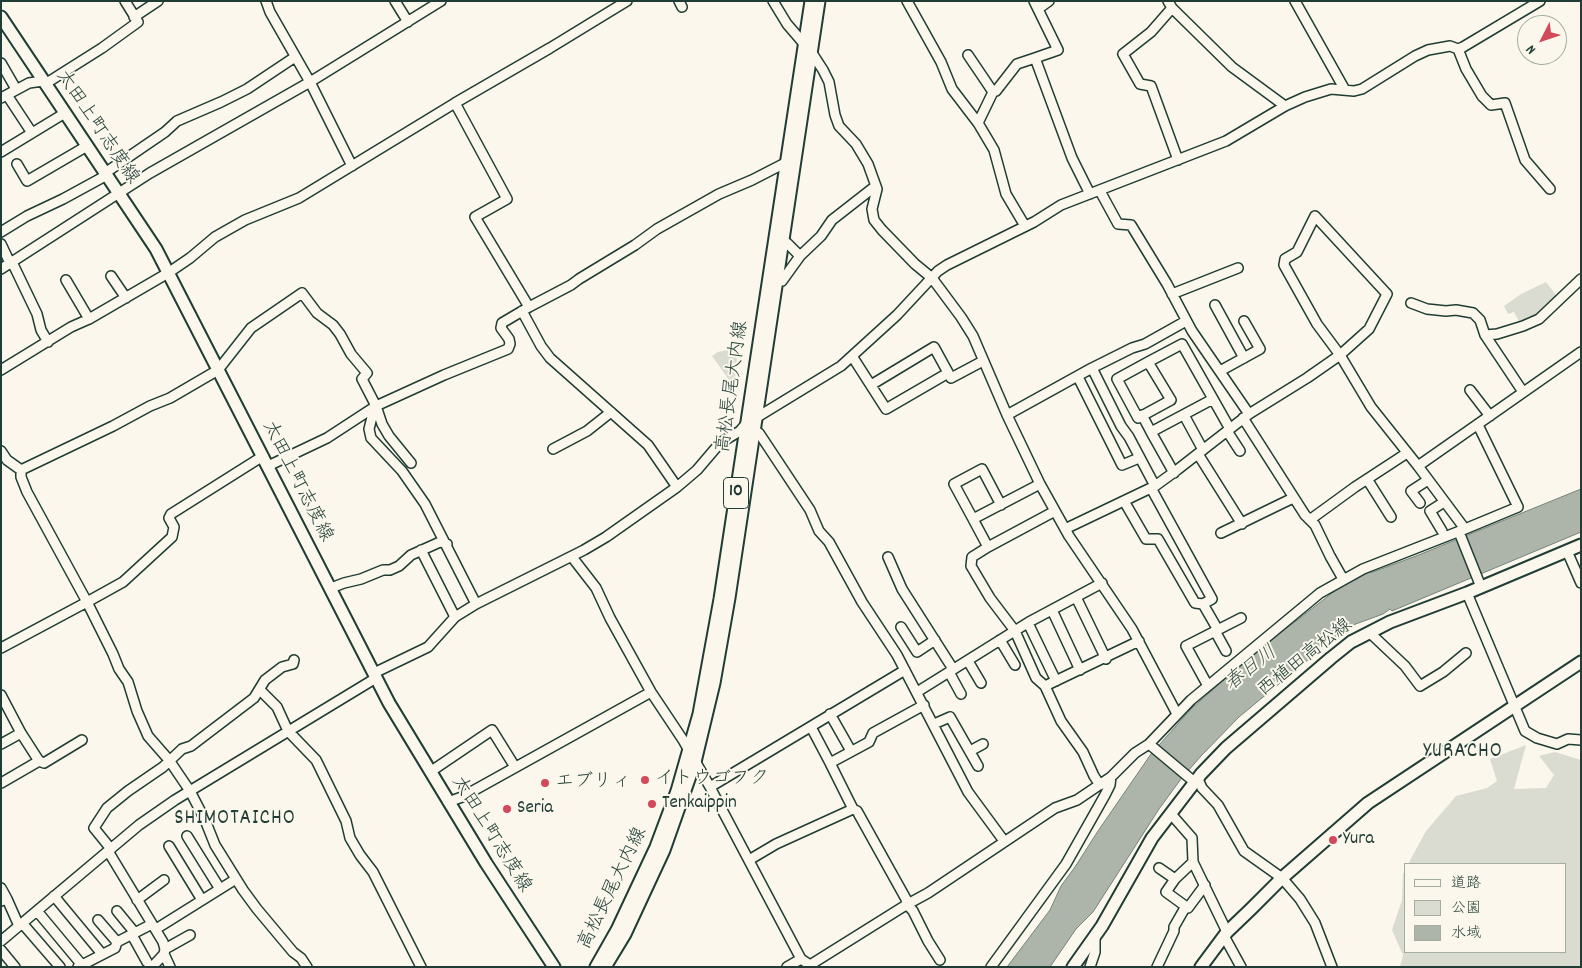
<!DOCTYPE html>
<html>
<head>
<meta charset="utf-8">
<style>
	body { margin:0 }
	#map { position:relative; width:1582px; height:968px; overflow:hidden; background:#fbf7ec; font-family:Dekko,"Klee One",sans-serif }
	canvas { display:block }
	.frame { position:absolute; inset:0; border:2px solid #1f3d34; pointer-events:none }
	.legend { position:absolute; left:1404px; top:863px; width:162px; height:90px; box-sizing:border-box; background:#fbf7ec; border:1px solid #a3ada2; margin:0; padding:6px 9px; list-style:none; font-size:15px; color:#1f3d34 }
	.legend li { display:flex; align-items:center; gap:10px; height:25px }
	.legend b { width:25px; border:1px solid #a3ada2 }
	.north { position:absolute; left:1517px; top:15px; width:50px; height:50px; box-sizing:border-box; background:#fbf7ec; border:1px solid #a3ada2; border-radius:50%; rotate:229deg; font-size:14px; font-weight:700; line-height:20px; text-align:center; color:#1f3d34 }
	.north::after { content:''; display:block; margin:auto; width:18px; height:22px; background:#d1495b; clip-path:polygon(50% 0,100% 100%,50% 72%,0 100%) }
</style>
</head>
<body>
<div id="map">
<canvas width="1582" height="968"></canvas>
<div class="frame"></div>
<ul class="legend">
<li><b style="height:6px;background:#fbf7ec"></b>道路</li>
<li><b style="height:14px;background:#dbdcd1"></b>公園</li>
<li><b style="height:14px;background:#adb4aa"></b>水域</li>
</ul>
<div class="north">N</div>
</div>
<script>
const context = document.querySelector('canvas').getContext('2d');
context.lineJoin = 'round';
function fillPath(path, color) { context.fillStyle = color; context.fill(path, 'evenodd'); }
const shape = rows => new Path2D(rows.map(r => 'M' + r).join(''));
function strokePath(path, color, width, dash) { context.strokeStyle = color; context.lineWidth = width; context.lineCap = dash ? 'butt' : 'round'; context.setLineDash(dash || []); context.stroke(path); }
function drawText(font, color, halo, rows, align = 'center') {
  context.font = font + ' Dekko,"Klee One",sans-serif'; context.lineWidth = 4; context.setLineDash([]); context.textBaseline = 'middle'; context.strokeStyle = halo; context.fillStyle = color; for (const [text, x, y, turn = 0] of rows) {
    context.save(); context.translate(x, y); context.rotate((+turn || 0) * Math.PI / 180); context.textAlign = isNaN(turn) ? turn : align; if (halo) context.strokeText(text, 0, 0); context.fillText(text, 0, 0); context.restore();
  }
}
const green = shape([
	[1546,282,1556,295,1558,299,1538,317,1520,323,1514,312,1508,314,1504,306,1521,294],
	[736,348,737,361,735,381,729,380,712,356,718,352],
	[1526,745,1514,789,1546,788,1554,775,1539,756,1555,752,1581,760,1581,967,1400,967,1403,955,1392,930,1402,900,1403,874,1406,870,1406,952,1566,952,1566,864,1408,864,1426,831,1456,796,1487,788,1497,781,1490,759]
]);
const water = shape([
	[1581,489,1581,532,1392,611,1390,609,1383,614,1353,625,1344,630,1239,717,1201,756,1181,779,1159,809,1093,912,1076,929,1050,967,1007,967,1050,910,1061,886,1075,867,1098,831,1151,754,1192,708,1252,655,1345,583,1364,573,1373,572,1416,556,1581,489]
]);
const minor = shape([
	[266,1,270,12,310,82,352,166],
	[395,1,408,22],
	[679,1,682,7],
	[773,1,787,24,812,53,823,70,829,82,835,115,839,126,856,144,868,164,877,189,872,209,874,220,882,230,915,264,932,278,961,317,973,336,1007,415,1040,484,1069,536,1132,629,1177,714],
	[907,1,941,62,952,89,978,123],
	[1034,1,1058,50,1035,58,1072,158,1090,194],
	[1168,1,1172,8,1232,67,1285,106],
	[1295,1,1345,90],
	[1172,8,1151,32,1123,54,1140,84,1151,86,1178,160],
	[1038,9,1049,1],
	[134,17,158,1],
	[1458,49,1466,69,1482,96,1491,105,1505,103,1525,160,1550,189],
	[968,55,993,92],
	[1,63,16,89],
	[45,84,102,48,138,22,125,1],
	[7,95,32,133],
	[1,98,29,83,43,81],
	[1,152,65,113],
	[17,164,27,181,87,146],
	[105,173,165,132,177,121,221,102,247,89,295,57],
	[1100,191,1118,224,1131,225,1167,284,1192,331,1249,414],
	[1025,226,1006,194,994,150,978,123,993,92,996,91,1017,64,1035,58],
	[1,232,27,216,63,199,107,175],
	[783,241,787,243,800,256],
	[1,244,10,263],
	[12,262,37,314,41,330,48,342],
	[1,269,150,173,310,82,441,1],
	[111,276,126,298],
	[66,280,89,319],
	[776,280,782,281,800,256,821,236,832,220,873,188,877,189],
	[1172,294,1238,268],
	[1411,303,1427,309,1446,311,1456,310,1473,313,1480,320,1485,335,1523,392],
	[1215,305,1244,358],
	[529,307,475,217,507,199,455,103,550,48,627,1],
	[522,311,541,346,550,358,648,445,677,487],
	[1485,335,1497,334,1523,326,1539,319,1581,279],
	[852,356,886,409,948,373],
	[1148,362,1171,400,1138,418,1117,379,1148,362,1182,344,1230,429],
	[1092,368,1132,348,1145,344,1186,321],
	[1,370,71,327,89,319,168,273,190,258,215,237,245,220,299,198,455,103],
	[1220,371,1260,349,1244,321],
	[1078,377,1122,465,1139,458],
	[871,385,934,347,951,378,983,361],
	[1470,390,1490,416],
	[373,413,369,429,371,438,402,471,425,504,476,604],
	[1007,415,1092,368,1121,426,1129,437,1155,486],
	[1142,415,1151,432,1213,399],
	[1184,415,1203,450],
	[1243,418,1305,515,1315,525,1330,556,1343,579],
	[1227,431,1240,451],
	[754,432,759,433,810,510,819,531,829,542,862,602,897,655,968,792,1004,841],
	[1151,432,1174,473],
	[553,449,587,431,611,412],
	[1,451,7,460,21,470,21,477,27,492,87,602,123,582,172,537,174,527,169,518,171,514,263,456],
	[1198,454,1242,524],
	[268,466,327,438,376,406,444,375,508,349,510,344,509,339,501,328,502,323,529,307,571,285,579,279,635,245,657,229,719,194,752,180,789,161],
	[1418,466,1581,352],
	[21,470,113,426,150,406,170,398,218,370,251,328,302,293,317,313,333,325,340,334,351,354,367,373,362,379,376,406,382,424,389,436,411,463],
	[1367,479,1391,517],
	[1040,484,973,519,988,547,1055,511],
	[1151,488,1212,599,1203,604],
	[1124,501,1146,539,1158,539,1195,603,1203,604,1218,630],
	[1420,503,1411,491,1428,480],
	[973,519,954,484,982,469,1001,505],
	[1311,519,1355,487,1407,453],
	[1065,529,1155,486,1177,470,1249,414,1307,378,1340,355,1369,329,1387,294,1315,216,1297,252,1285,259,1284,265,1317,324,1340,355,1371,407,1418,466,1465,529,1363,569,1320,593,1191,700,1149,744,1192,780,1198,779,1202,788,1218,805,1244,851,1282,878,1300,899,1315,923,1332,967],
	[1465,529,1518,507,1478,425],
	[1442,531,1430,511,1444,502],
	[1459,532,1481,587],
	[1221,533,1293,498],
	[988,547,972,557,971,566,990,598,1015,631,1036,678,1045,686,1139,641],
	[421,550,455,617],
	[1567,551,1581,583],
	[572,557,596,588,610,618,651,692,683,740,710,787,801,959,787,967],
	[888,557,902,589,953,669],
	[331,588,344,583,361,579,383,570,390,570,399,566,411,555,440,542,447,544],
	[1467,593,1525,731,1537,738,1557,744,1568,739,1581,740],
	[1076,597,1106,659],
	[1052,610,1080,670],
	[1028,623,1056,681],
	[901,627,917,652,935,640],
	[1215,631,1226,651],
	[1369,632,1405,666,1420,686,1443,672,1466,653],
	[1000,640,1015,665],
	[1,648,87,602,113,654,119,669,128,682,137,711,148,736,169,760,190,791,205,820,215,845,243,890,257,909,293,952,301,958,307,967],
	[968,661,981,683],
	[949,672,961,694],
	[374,673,428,647,455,617,476,604,584,550,606,537,677,487,697,470,720,443,740,431,746,424,841,366,897,315,938,271,947,265,1034,222,1061,205,1226,141,1285,106,1305,97,1331,89,1354,91,1362,89,1415,56,1428,50,1450,46,1458,49,1463,47,1540,1],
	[1045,686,1061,721,1083,752,1094,776,1100,785],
	[1208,686,1186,646,1241,618],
	[260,690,277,707,288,731,316,760,319,766,346,821,350,838,360,855,373,872,421,967],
	[917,692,1029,622,1102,583],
	[1,695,21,733,39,761,1,783],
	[830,714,851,751],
	[934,724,950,717,978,766],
	[811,727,830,763,869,742,873,733,924,705],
	[1,744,21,733],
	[970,751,983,744],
	[39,761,44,763,82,740],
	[430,772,492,730,515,767],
	[710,787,905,670],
	[448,802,462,797,651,692],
	[853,809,857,811,906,899,907,904,913,911,928,941,940,960],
	[187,836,220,889],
	[169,846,202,900],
	[111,849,94,828,107,808,128,791,163,767,182,749,191,746,254,698,265,680,282,667,293,664,294,660],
	[108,851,163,942,165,949,164,954,170,967],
	[749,860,776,844,853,809,830,763],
	[1193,862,1227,932],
	[1159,868,1175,879,1193,862,1192,838,1171,814],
	[1175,879,1166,892,1188,908,1205,885],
	[1,888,7,899],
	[54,896,102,954],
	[137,900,164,880],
	[1,901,7,899,19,926],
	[37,911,82,965],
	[117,911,135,933],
	[98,920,117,942],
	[22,923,60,967],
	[156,929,236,879],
	[132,935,147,962],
	[1224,936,1241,967],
	[1,941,139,825,175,800,376,678],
	[165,949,190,935],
	[1,950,15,967],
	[801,959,810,965,906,905,928,893,1055,808,1077,800,1111,777,1135,753,1149,744],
	[78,967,115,948,117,942,152,924],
	[152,967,164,954],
	[991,967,1066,864,1105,795,1110,785,1111,777],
	[1090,967,1095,952,1095,936],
	[1157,967,1174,931,1174,927,1186,906]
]);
const major = shape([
	[1,17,156,249,389,703,486,863,554,967],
	[596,967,617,930,656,847,677,791,699,714,720,599,811,1],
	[605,967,625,934,664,850,695,762,714,683,729,598,819,1],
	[1073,967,1102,926,1152,838,1201,774,1226,748,1331,658,1351,642,1390,622,1467,593,1581,545],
	[1201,967,1227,932,1251,909,1282,878,1368,803,1581,662]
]);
const markers = [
	[645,780,5,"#d1495b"],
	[545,783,5,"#d1495b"],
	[652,804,5,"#d1495b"],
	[507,809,5,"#d1495b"],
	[1333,840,5,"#d1495b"]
];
const shields = [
	[736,493,25]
];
const shieldNames = [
	["10",736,493]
];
const streetNames = [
	["太田上町志度線",96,128,56],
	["高松長尾大内線",734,387,-82],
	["太田上町志度線",296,482,63],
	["西植田高松線",1306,659,-38],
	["太田上町志度線",490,835,58],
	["高松長尾大内線",614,889,-64]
];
const poiNames = [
	["イトウゴフク",655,780],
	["エブリィ",555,783],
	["Tenkaippin",662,804],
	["Seria",517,809],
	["Yura",1343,840]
];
const waterNames = [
	["春日川",1252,670,-38]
];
const quarterNames = [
	["YURACHO",1463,753],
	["SHIMOTAICHO",235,820]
];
fillPath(green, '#dbdcd1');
fillPath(water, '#adb4aa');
strokePath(water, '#74847b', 1);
strokePath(minor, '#1f3d34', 12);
strokePath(major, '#1f3d34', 15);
strokePath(minor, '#fbf7ec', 9);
strokePath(major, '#fbf7ec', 11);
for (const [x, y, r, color] of markers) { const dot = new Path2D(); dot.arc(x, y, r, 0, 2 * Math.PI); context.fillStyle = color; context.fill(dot); strokePath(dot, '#fbf7ec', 2); }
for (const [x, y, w] of shields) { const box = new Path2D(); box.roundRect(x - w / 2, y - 15.5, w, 31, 4); context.fillStyle = '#fbf7ec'; context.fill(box); strokePath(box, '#1f3d34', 1); }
drawText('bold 18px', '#1f3d34', null, shieldNames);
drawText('19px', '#1f3d34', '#fbf7ec', streetNames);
drawText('19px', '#1f3d34', '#fbf7ec', poiNames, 'left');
drawText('italic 20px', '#425b52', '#fbf7ec', waterNames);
context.letterSpacing = '1px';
drawText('21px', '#1f3d34', '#fbf7ec', quarterNames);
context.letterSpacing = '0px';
</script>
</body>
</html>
